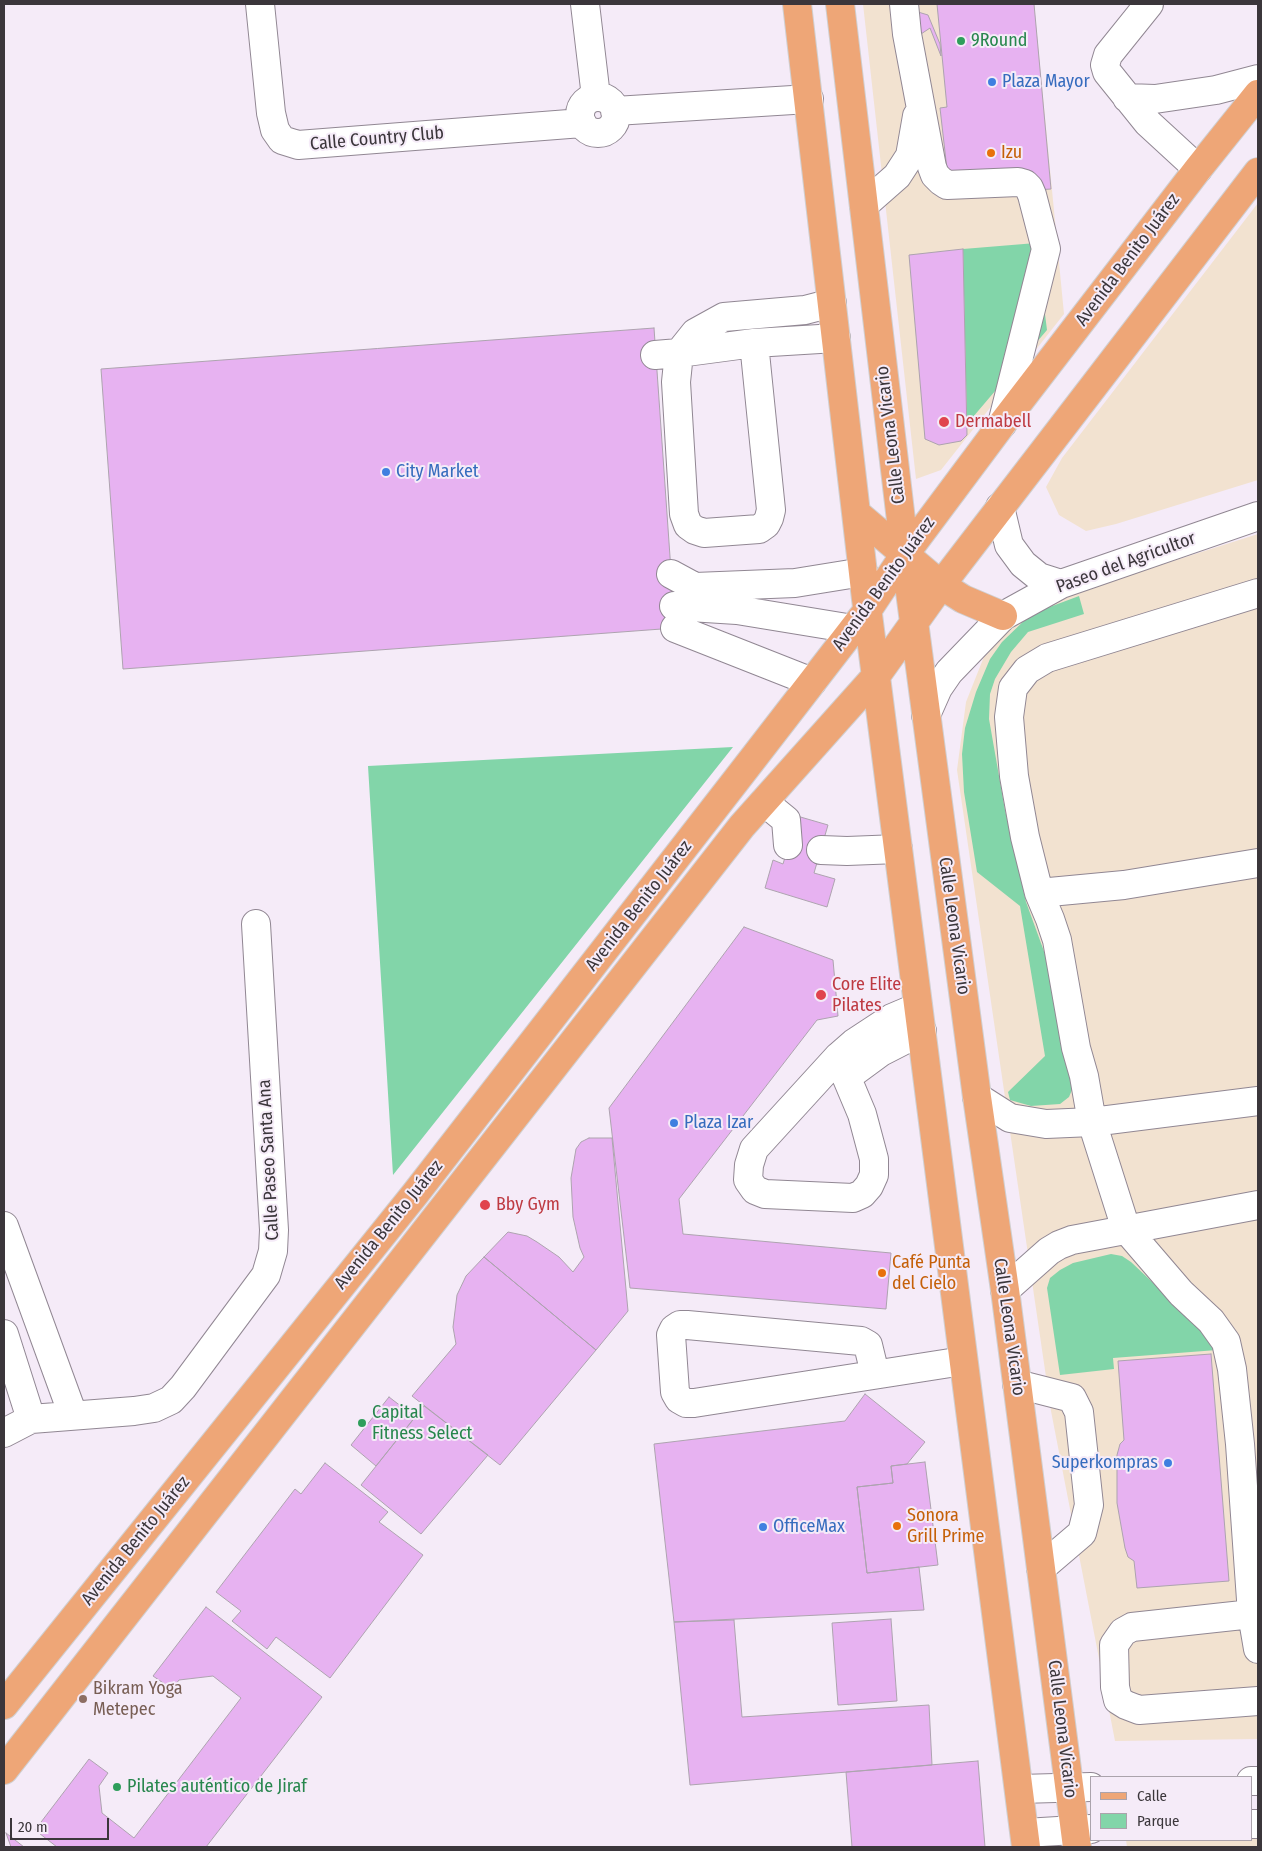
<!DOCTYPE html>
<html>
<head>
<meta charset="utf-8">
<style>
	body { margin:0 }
	#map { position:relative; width:1262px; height:1851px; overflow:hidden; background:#f5ebf8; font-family:"Fira Sans Condensed",sans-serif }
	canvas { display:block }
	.frame { position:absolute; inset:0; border:5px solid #3b363b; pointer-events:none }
	.legend { position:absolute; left:1090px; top:1776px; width:162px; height:65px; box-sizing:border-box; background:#f5ebf8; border:1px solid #aba3ac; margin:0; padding:6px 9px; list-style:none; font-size:15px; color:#3b363b }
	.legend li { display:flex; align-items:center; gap:10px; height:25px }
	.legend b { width:25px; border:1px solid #aba3ac }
	.scale { position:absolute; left:10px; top:1818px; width:99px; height:22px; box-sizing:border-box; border:2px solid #3b363b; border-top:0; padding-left:6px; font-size:15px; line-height:18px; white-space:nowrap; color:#3b363b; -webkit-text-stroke:4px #f5ebf8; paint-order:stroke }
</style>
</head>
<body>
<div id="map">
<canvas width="1262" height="1851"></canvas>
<div class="frame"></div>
<ul class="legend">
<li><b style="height:6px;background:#eea677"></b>Calle</li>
<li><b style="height:14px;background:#82d5a9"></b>Parque</li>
</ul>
<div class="scale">20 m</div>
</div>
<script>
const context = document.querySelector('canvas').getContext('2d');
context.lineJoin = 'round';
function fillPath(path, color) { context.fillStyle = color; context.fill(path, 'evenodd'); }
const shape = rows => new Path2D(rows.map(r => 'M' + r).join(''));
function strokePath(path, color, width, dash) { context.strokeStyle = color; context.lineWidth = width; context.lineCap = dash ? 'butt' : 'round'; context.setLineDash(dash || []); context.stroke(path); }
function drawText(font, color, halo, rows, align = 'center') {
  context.font = font + ' "Fira Sans Condensed",sans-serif'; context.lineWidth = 4; context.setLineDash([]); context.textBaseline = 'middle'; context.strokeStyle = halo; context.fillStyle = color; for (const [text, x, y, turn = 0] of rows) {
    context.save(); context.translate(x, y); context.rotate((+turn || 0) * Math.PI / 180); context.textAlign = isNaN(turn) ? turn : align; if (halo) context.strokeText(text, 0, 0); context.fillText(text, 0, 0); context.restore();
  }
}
const commercial = shape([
	[863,4,1034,4,1064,314,941,470,916,479],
	[1258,203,1258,480,1116,524,1086,531,1059,515,1046,487,1062,458],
	[1258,534,1258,1739,1115,1741,1051,1411,957,770,966,702,991,639,1025,608],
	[1251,1826,1258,1826,1258,1847,1127,1847,1126,1840,1251,1840]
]);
const green = shape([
	[1036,243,1047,330,967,424,963,249],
	[1079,596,1084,614,1028,632,1011,652,995,679,990,694,989,719,1005,810,1026,902,1053,976,1074,1085,1069,1097,1060,1104,1031,1106,1010,1100,1008,1092,1045,1056,1020,906,977,872,964,792,962,754,965,728,976,692,990,659,1002,642,1031,614],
	[733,747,393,1175,368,766],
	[1111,1254,1122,1256,1131,1262,1203,1330,1217,1350,1113,1358,1114,1369,1060,1375,1047,1288,1050,1278,1060,1270,1073,1263]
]);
const building = shape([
	[937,4,1034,4,1051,189,950,196,940,108,947,107,937,4],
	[918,12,928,15,940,44,941,56,930,28,921,34,918,12],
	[963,249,967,435,961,441,939,445,925,439,909,255,963,249],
	[654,328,675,628,123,669,101,369,654,328],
	[797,816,828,825,814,873,835,879,827,907,765,888,773,860,783,864,797,816],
	[744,927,833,960,838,1016,817,1020,679,1199,683,1234,891,1253,886,1309,630,1288,609,1108,744,927],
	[589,1138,612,1138,628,1311,596,1350,484,1257,508,1232,527,1236,537,1242,559,1257,573,1272,584,1257,580,1248,573,1217,571,1178,576,1149,581,1142,589,1138],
	[484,1257,596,1350,500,1465,412,1396,456,1344,453,1327,457,1295,466,1276,484,1257],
	[1211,1354,1229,1581,1137,1588,1134,1561,1128,1557,1125,1548,1117,1503,1117,1455,1120,1444,1124,1440,1118,1361,1211,1354],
	[865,1394,925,1442,907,1464,891,1466,893,1483,857,1487,867,1573,919,1567,924,1610,674,1622,654,1444,845,1421,865,1394],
	[389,1397,415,1417,376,1466,351,1445,389,1397],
	[424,1406,488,1455,421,1534,361,1485,424,1406],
	[925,1462,938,1565,867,1573,857,1487,893,1483,891,1466,925,1462],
	[325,1463,388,1512,379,1522,423,1555,330,1678,276,1637,267,1649,232,1621,241,1611,216,1592,295,1489,301,1494,325,1463],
	[206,1607,322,1697,206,1847,57,1847,35,1830,89,1759,108,1773,99,1786,102,1813,134,1838,241,1698,213,1676,179,1680,172,1689,153,1676,206,1607],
	[891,1619,897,1701,838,1705,832,1623,891,1619],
	[734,1620,742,1717,929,1705,932,1765,690,1785,674,1622,734,1620],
	[978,1761,985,1847,852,1847,846,1772,978,1761],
	[6,1833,24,1847,11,1847,6,1833]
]);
const minor = shape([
	[260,4,271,113,275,130,282,140,298,145,582,123],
	[585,4,596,97],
	[904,4,907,34,932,167,935,175,941,181,947,185,1018,182,1025,184,1029,188,1032,195,1046,249,1002,424],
	[1149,4,1108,55,1105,65,1107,72,1148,123,1198,169],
	'580 115a18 18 0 1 1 36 0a18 18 0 1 1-36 0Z',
	[1127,98,1155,99,1216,90,1258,79],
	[615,111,809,99],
	[864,205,897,176,910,156,917,116],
	[754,343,771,510,769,518,766,524,759,529,704,533,695,530,688,525,684,514,676,382,679,353,754,343,836,338],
	[655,355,679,353,695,333,724,317,805,310,832,303],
	[1000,507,1009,545,1023,564,1039,577,1061,584],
	[671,574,695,587,795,583,863,572],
	[1258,593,1047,658,1027,670,1013,688,1009,717,1014,776,1025,837,1039,893,1050,919,1057,940,1076,1048,1084,1076,1092,1122,1126,1229,1181,1293,1211,1321,1226,1342,1232,1369,1240,1444,1252,1614,1258,1649],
	[674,606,737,610,853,629],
	[675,628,812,682],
	[926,715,938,688,949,672,1003,616,1061,584,1258,516],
	[764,802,786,820,788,845],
	[821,850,847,851,898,849],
	[1039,893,1124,885,1258,863],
	[838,1057,862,1114,874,1159,874,1175,869,1186,862,1194,853,1198,765,1194,755,1190,748,1180,749,1165,754,1149,838,1057],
	[838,1057,854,1043,892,1018,918,1007],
	[847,1077,881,1052,922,1031],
	[977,1097,1010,1118,1046,1124,1092,1122,1258,1101],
	[4,1226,73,1415],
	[1005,1290,1049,1251,1059,1245,1072,1240,1258,1205],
	[4,1334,31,1419],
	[875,1374,868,1345,861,1341,687,1325,680,1325,674,1329,671,1335,675,1392,679,1399,686,1403,694,1403,963,1361],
	[1017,1384,1072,1398,1079,1412,1089,1505,1082,1533,1041,1568],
	[4,1433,31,1419,134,1411,154,1408,171,1400,183,1387,266,1275,273,1251,274,1230,256,924],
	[1252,1614,1132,1627,1123,1632,1114,1645,1115,1687,1118,1700,1126,1705,1139,1710,1258,1701],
	[1251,1781,1258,1781],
	[1020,1789,1091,1787],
	[1251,1824,1258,1824],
	[1025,1833,1091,1829]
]);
const major = shape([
	[797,4,866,599,1026,1847],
	[840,4,905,554,977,1097,1005,1290,1077,1847],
	[856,513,941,585,963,599,1003,616],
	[4,1705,415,1194,755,756,867,611,905,554,1002,424,1198,169,1258,94],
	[4,1770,742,826,876,676,941,585,1258,172]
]);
const markers = [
	[961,41,5,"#2e9e5b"],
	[992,82,5,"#3f7fe0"],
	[991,153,5,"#e8710a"],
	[944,422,6,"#e0444e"],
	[386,472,5,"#3f7fe0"],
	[821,995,6,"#e0444e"],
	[674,1123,5,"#3f7fe0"],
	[485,1205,6,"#e0444e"],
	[882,1273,5,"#e8710a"],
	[362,1423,5,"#2e9e5b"],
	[1168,1463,5,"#3f7fe0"],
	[897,1526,5,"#e8710a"],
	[763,1527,5,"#3f7fe0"],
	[83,1699,5,"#8d6e63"],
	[117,1787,5,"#2e9e5b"]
];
const leisureNames = [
	["9Round",971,41],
	["Capital",372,1413],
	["Fitness Select",372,1434],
	["Pilates auténtico de Jiraf",127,1787]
];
const shopNames = [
	["Plaza Mayor",1002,82],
	["City Market",396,472],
	["Plaza Izar",684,1123],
	["Superkompras",1158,1463,"right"],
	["OfficeMax",773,1527]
];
const streetNames = [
	["Calle Country Club",377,139,-5],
	["Avenida Benito Juárez",1128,260,-53],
	["Calle Leona Vicario",891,435,-97],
	["Paseo del Agricultor",1126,563,-20],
	["Avenida Benito Juárez",884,584,-54],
	["Avenida Benito Juárez",639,906,-52],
	["Calle Leona Vicario",954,926,82],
	["Calle Paseo Santa Ana",269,1160,-93],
	["Avenida Benito Juárez",389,1225,-51],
	["Calle Leona Vicario",1009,1327,82],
	["Avenida Benito Juárez",136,1541,-51],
	["Calle Leona Vicario",1062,1729,83]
];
const foodNames = [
	["Izu",1001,153],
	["Café Punta",892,1263],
	["del Cielo",892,1284],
	["Sonora",907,1516],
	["Grill Prime",907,1537]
];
const healthNames = [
	["Dermabell",955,422],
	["Core Elite",832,985],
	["Pilates",832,1006],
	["Bby Gym",496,1205]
];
const educationNames = [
	["Bikram Yoga",93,1689],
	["Metepec",93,1710]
];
fillPath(commercial, '#f2e2d0');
fillPath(green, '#82d5a9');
fillPath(building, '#e7b2f1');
strokePath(building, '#ada3af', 1);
strokePath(minor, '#918793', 30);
strokePath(major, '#d0cfd0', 30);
strokePath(minor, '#fff', 28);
strokePath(major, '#eea677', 28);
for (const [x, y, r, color] of markers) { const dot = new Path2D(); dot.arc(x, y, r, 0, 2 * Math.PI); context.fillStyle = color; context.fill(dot); strokePath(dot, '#f5ebf8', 2); }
drawText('18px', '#27864d', '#f5ebf8', leisureNames, 'left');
drawText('18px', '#366cbe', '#f5ebf8', shopNames, 'left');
drawText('18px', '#3b363b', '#f5ebf8', streetNames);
drawText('18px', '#c56008', '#f5ebf8', foodNames, 'left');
drawText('18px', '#be3a42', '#f5ebf8', healthNames, 'left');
drawText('18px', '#785e54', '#f5ebf8', educationNames, 'left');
</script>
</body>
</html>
